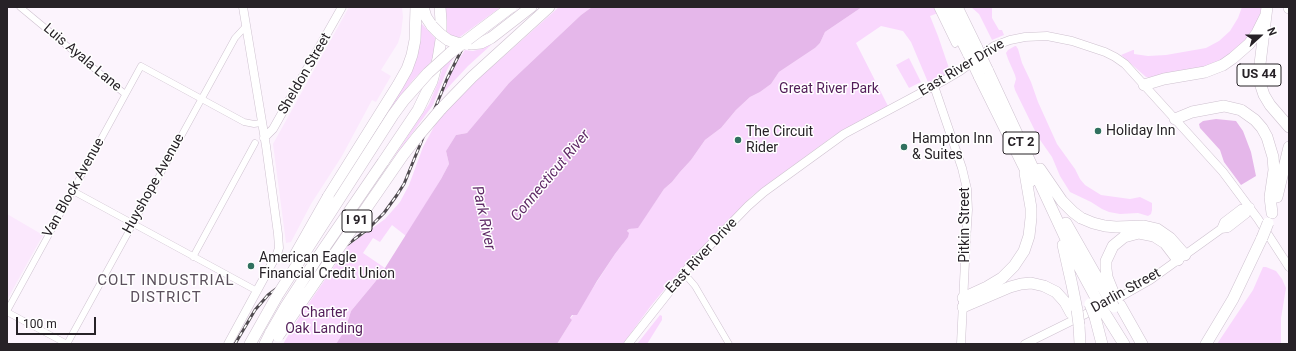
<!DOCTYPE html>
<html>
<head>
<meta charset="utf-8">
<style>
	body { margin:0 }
	#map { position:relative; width:1296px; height:351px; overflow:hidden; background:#fcf4fd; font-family:Roboto,sans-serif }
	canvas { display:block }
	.frame { position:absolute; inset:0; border:8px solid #272227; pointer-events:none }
	.north { position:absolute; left:1240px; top:16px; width:40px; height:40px; -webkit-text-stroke:3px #fff; paint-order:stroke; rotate:69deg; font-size:11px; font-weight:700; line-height:16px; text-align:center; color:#272227 }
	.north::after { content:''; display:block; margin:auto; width:14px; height:18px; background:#272227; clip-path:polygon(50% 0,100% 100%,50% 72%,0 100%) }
	.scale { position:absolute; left:16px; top:317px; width:80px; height:18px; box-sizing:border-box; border:2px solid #272227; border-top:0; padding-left:5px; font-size:12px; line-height:14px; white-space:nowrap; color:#272227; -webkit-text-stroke:3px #fff; paint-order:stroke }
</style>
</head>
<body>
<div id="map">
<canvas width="1296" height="351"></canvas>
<div class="frame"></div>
<div class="north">N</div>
<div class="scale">100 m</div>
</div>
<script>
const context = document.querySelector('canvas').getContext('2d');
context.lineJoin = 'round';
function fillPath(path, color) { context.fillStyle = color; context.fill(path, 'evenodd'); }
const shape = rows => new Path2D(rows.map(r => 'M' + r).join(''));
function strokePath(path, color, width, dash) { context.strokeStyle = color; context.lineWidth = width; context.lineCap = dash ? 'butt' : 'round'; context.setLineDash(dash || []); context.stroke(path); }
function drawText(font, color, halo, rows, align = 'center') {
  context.font = font + ' Roboto,sans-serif'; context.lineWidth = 3; context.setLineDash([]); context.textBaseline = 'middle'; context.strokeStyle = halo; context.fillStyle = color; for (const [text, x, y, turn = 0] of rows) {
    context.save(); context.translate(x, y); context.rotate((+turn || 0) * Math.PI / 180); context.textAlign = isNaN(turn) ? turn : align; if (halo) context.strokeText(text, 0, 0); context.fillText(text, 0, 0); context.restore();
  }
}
const built = shape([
	[349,7,402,7,403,17,401,33,398,43,381,70,391,76,376,102,372,100,342,156,311,204,291,242,286,243,273,144],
	[7,214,43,235,7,300]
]);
const green = shape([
	[446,7,466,7,474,8,501,7,457,39,447,35],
	[559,7,592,7,581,15,509,83,467,133,456,135,446,151,449,164,441,179,406,236,392,225,380,242,373,238,363,253,385,268,375,282,351,311,345,330,336,344,283,344,300,316,348,246,385,219,400,202,409,185,423,147,436,123,452,104,485,72,494,65],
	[862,7,954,7,930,16,938,36,951,74,930,87,911,42,903,31,881,26,856,43,889,108,863,122,861,120,832,137,753,195,681,269,650,307,623,344,557,344,572,320,570,319,587,297,615,254,622,245,627,232,629,229,638,227,664,189,672,182,680,172,691,160,705,140,721,128,736,110,750,97,760,92,771,84,779,72,815,48,820,43,825,32],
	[971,7,992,7,992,18,999,30,1002,30,1004,35,992,40,979,14],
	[1242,7,1263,7,1250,38,1217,65,1150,78,1146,77,1121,55,1133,50,1134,50,1134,54,1148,56,1166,55,1206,48,1219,41,1230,31,1238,18],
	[422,24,436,39,433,60,413,80,398,99,348,175,420,42,421,25],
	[490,44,491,45,468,66,441,95,452,70,465,50,473,51,481,49],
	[1015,46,1016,46,1018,49,1022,63,1031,82,1038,102,1057,144,1075,169,1080,179,1085,185,1101,195,1130,199,1140,197,1152,203,1152,210,1151,214,1148,216,1138,213,1120,214,1109,212,1102,209,1091,202,1070,192,1060,176,1052,157,1038,137,1015,90,1014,86,1016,79,1015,75,1008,59,1006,53,1008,50],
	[455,55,447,70,433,105,390,163,429,104,439,80,443,66],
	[909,58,921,82,909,88,896,65],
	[1263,267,1266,267,1276,271,1282,279,1286,288,1281,318,1281,344,1217,344,1253,290],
	[660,315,662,316,662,320,647,344,637,344]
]);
const water = shape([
	[592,7,862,7,825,32,820,43,815,48,779,72,771,84,760,92,750,97,736,110,721,128,705,140,691,160,680,172,672,182,664,189,638,228,629,229,627,231,629,233,628,237,615,254,597,281,577,315,572,315,570,318,572,320,557,344,336,344,345,330,351,311,375,282,385,268,441,179,449,164,446,151,456,135,467,133,509,83,581,15],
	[1216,119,1236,121,1243,131,1251,152,1256,176,1241,185,1224,162,1220,150,1200,128,1199,124,1203,121]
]);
const street = shape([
	[20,7,125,94],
	[937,7,955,44],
	[73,191,257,291],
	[193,257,255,143],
	[682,274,689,279,695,286,729,344],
	[7,311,141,66,244,122,254,124,261,123],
	[7,312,67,344,235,38,246,26]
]);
const secondary = shape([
	[934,86,962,168,967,189,968,210,966,241,961,344],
	[264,138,273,129,342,7],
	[1221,229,1224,222,1241,209,1250,207],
	[228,344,277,254,279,248,278,234,266,146,243,7],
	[628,344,688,268,748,206,764,192,844,134,943,81,960,71,994,46,1010,40,1025,37,1047,36,1072,41,1105,52,1115,57,1125,64,1223,172,1258,219,1289,267],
	[1025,344,1120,297,1150,280,1221,229,1228,228,1246,214,1250,207]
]);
const highway = shape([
	[423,7,426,17,432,26],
	[945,7,969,55],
	[957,7,977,48],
	[1267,7,1260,64,1260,83,1264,95,1270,105,1289,127],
	[1289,7,1289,8],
	[471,44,481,43,491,38,531,7],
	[987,69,1077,263,1097,300],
	[979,76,1031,181],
	[1144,85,1164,79,1205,72,1223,65,1233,58,1249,44,1257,33,1266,15],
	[441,109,472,77,549,7],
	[1175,119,1192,112,1224,106,1241,110,1255,120,1262,128,1267,137,1273,157,1274,170,1270,197,1272,213],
	[383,162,418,110,432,81,438,59,441,40,441,21,440,7],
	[1040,169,1062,201,1073,212,1081,218,1093,223,1105,226,1116,227,1144,226,1157,229,1170,238,1185,255],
	[328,197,398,85,407,69,412,55,415,40,416,7],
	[1277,197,1289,147],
	[1066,223,1107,295],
	[1063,245,1072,285,1077,310],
	[1113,292,1107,277,1106,269,1106,261,1113,246,1124,237,1139,233,1154,236,1165,243,1178,260],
	[963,298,987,287,1002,278,1014,266,1024,251,1029,236,1031,218,1031,208,1025,173],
	[1120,305,1142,344],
	[963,307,1010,287,1021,284,1031,283,1044,286,1056,292,1065,302,1071,313],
	[1104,312,1124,344],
	[1095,317,1102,344],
	[1079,325,1080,344],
	[250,344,277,296],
	[265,344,271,332],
	[1206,344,1233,299,1262,238]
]);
const rail = shape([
	[235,344,255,310,268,295,288,280,348,244,368,229,384,213,397,195,404,184,447,79,462,49,476,34,514,7]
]);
const highwayBridge = shape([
	[432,26,440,34,448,40,457,43,466,44],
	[977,48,987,69],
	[969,55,979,76],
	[1262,238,1268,223],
	[294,257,328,197],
	[1107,295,1114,307],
	[277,296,393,115,404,100,428,73,450,53,511,7],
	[1097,300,1104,312],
	[1090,304,1095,317],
	[1077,310,1079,325],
	[271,332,286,306,318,257,383,162],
	[278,336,403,155,418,136,441,109]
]);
const markers = [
	[1098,131,4,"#30705f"],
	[738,140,4,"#30705f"],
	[904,147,4,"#30705f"],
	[251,266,4,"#30705f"]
];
const shields = [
	[1259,75,44],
	[1021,143,36],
	[357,221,30]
];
const shieldNames = [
	["US 44",1259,75],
	["CT 2",1021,143],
	["I 91",357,221]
];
const streetNames = [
	["Luis Ayala Lane",82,58,40],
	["East River Drive",962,68,-31],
	["Sheldon Street",305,74,-60],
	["Huyshope Avenue",154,184,-61],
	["Van Block Avenue",74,188,-61],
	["Pitkin Street",965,225,-90],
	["East River Drive",702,256,-47],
	["Darlin Street",1126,291,-29]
];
const parkNames = [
	["Great River Park",829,89],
	["Charter",324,313],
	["Oak Landing",324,329]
];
const poiNames = [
	["Holiday Inn",1106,131],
	["The Circuit",746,132],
	["Rider",746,148],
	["Hampton Inn",912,139],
	["& Suites",912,155],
	["American Eagle",259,258],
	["Financial Credit Union",259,274]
];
const waterNames = [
	["Connecticut River",551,176,-50],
	["Park River",483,218,78]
];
const neighbourhoodNames = [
	["COLT INDUSTRIAL",166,281],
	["DISTRICT",166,298]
];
fillPath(built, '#fbe8fd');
fillPath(green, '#f9d7fd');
fillPath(water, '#e5b7ea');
strokePath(street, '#cec1cf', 7);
strokePath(secondary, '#cec1cf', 9);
strokePath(highway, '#cec1cf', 12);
strokePath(street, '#fff', 6);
strokePath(secondary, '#fff', 8);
strokePath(highway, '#fff', 11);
strokePath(rail, '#504b50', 3);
strokePath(rail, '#fff', 1.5, [4.5]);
strokePath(highwayBridge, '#cec1cf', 12, []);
strokePath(highwayBridge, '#fff', 11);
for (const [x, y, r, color] of markers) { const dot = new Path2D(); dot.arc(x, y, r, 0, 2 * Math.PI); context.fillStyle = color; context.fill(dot); strokePath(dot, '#fff', 1.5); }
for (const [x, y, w] of shields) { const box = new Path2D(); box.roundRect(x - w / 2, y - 11, w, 22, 3); context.fillStyle = '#fff'; context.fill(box); strokePath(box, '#272227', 1); }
drawText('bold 13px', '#272227', null, shieldNames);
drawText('14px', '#272227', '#fff', streetNames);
drawText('14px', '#521c58', '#fff', parkNames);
drawText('14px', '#272227', '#fff', poiNames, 'left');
drawText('italic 15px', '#612c68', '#fff', waterNames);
context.letterSpacing = '1px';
drawText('15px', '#5c515d', '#fff', neighbourhoodNames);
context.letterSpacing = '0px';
</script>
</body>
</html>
